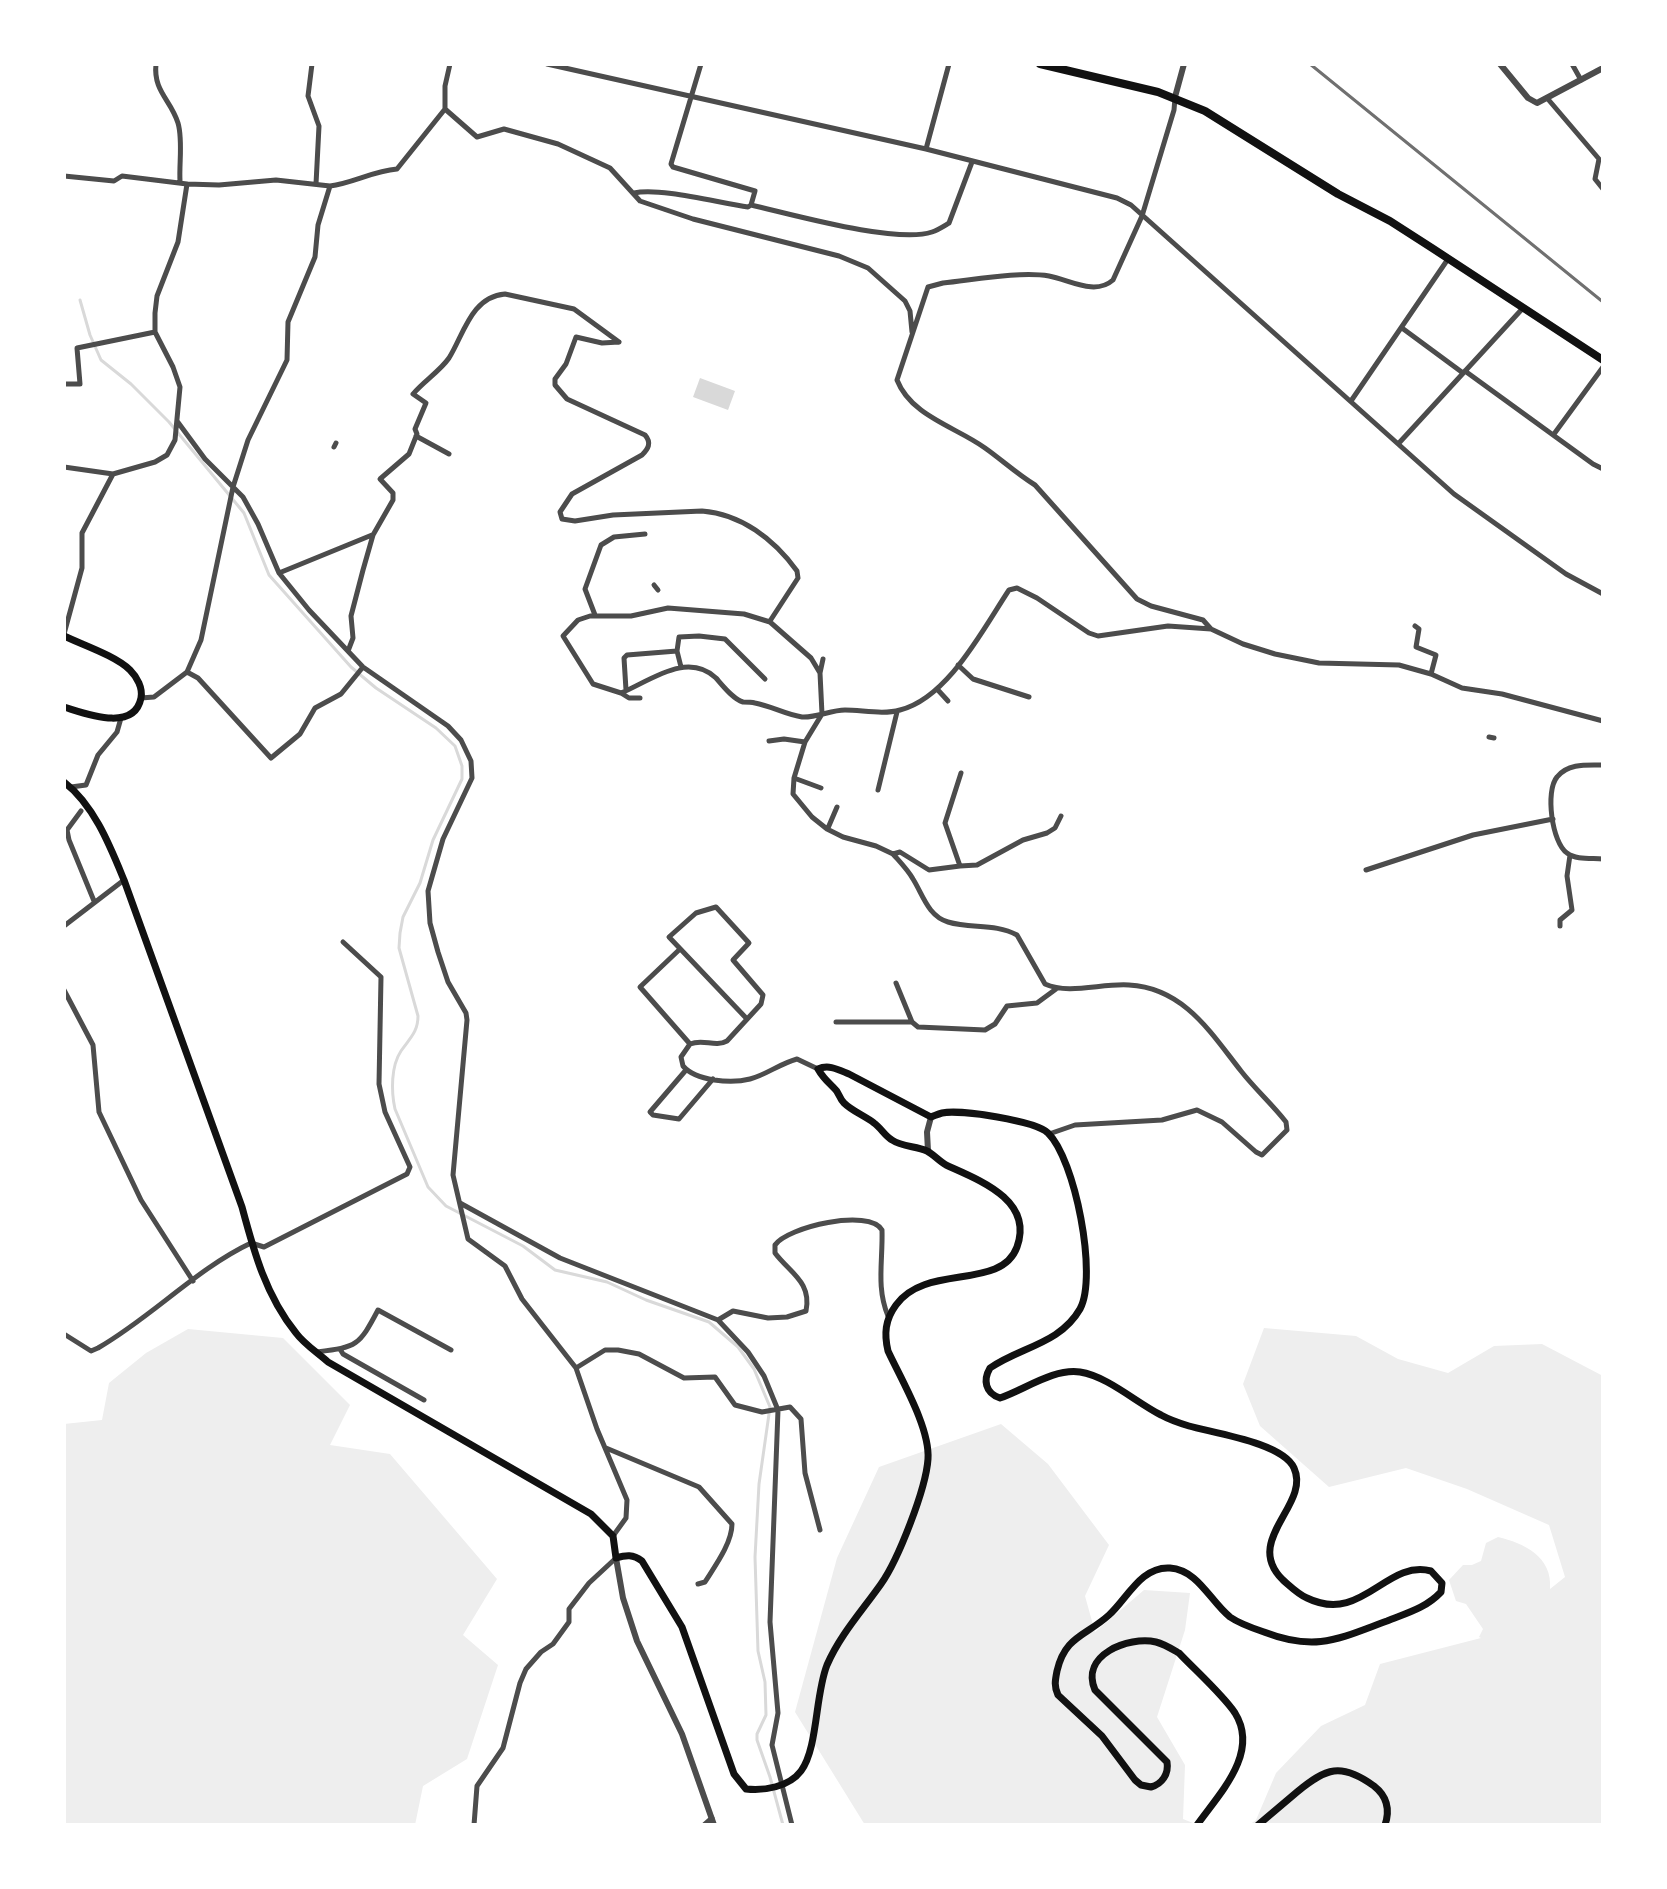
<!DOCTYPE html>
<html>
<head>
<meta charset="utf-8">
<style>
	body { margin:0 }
	#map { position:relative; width:1667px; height:1889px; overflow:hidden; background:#fff; font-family:"Roboto Condensed",sans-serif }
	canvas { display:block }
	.frame { position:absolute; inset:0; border:66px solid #fff; pointer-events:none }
</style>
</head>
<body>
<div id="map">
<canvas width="1667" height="1889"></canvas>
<div class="frame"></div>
</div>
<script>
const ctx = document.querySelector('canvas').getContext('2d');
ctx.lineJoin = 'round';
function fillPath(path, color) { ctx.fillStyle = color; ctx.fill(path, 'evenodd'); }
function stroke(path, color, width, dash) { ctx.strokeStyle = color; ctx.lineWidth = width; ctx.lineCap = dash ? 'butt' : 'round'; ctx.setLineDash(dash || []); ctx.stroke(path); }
const green = new Path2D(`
	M1264,1328L1356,1336L1398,1359L1448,1373L1494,1346L1542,1344L1603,1376V1825H1249L1256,1820L1276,1773L1321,1726L1365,1705L1380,1664L1481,1638L1479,1637L1483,1629L1466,1604L1456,1601L1449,1580L1463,1565H1472L1481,1561L1486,1543L1498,1537C1524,1543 1553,1557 1550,1589L1565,1577L1549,1525L1467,1489L1406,1468L1329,1487L1260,1426L1243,1384Z
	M188,1329L283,1338L350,1405L330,1445L390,1454L497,1579L463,1635L498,1665L467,1759L423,1786L415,1825H64V1424L102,1420L109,1383L146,1353Z
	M1001,1424L1048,1464L1109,1545L1085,1596L1095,1632L1144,1590L1190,1593L1185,1630L1157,1717L1185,1765L1183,1819L1198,1825H865L795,1712L837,1558L879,1467Z`);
const water = new Path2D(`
	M700,378L735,391L728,410L693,397Z`);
const stream = new Path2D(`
	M80,300L90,335L101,360L131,384L169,422L244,513L269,575L351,667L376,688L436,728L455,746L462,766V779L433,840L420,883L403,917L400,933L399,948L418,1016C418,1032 410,1038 401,1051C391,1066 391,1091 395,1109L428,1187L446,1206L523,1246L555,1270L607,1282L646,1300L709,1322L738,1347L754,1369L770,1407L759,1484L755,1557L758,1651L765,1682L766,1715L757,1734V1740L770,1777L783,1825`);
const minor = new Path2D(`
	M156,64C153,91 171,100 178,123C183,140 179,163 180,181
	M312,64L308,96L319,126L316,184
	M547,64L926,149L1117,198L1131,205L1454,494L1566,574L1603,594
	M701,64L671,164L673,167L755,191L751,205
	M1572,64L1581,80
	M1175,98L1174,110L1142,216L1113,280C1095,296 1070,280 1049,276C1020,271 973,280 943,283L928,287L897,380C911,416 956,427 985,448C1002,460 1017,474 1035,485L1137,599L1151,606L1203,620L1211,629L1243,644L1275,654L1319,663L1399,665L1431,674L1462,688L1502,694L1603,721
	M1547,98L1599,159L1595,179L1603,189
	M445,109L477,137L504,129L558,144L610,168L640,201L693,219L839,256L868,268L905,301L910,311L912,332
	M926,149L949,64
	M64,176L114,181L122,176L187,184L219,185L276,180L330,186
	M634,193C659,187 719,203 748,207L751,205C791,214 896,244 932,232C938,230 944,226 949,223L972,162
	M1402,328L1463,373
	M619,342L602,343L576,337L566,364L555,379V385L567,399L645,435C652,443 648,449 642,455L572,494L560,512L562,519L575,521L613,515L702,511C741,514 774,539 797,571L798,578L770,621
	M1465,371L1593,464L1603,469
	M64,384H80L77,348L155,332
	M1351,401L1448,259
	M177,421L205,459L243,497L258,524L279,573L309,610L363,667L448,726L461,740L471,761L472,778L443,839L428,891L430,923L438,952L448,982L466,1013L467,1020L453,1175L468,1239L505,1266L522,1299L576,1368L597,1429L627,1500L626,1518L613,1536
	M1554,434L1603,367
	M416,436L449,454
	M1399,443L1523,308
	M334,447L336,443
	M64,467L113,474L155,462L167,455L175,440L180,387L173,367L155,332V313L157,296L178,242L187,184
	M279,573L372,535
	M654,585L658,590
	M595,615L585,589L601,545L614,537L645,534
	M1415,626L1419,629L1416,647L1436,655L1431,674
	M64,634L82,568V533L113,474
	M348,651L353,638L351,616L363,570L373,535L393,500V493L380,479L409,454L417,434L415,429L426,403L413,394C424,381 440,371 449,358C464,334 471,297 505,294L574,309L619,342
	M958,665L973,679L1029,697
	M681,667L677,651L679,637L699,636L725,639L765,679
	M187,672L198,678L271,758L300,734L315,708L341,694L363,667
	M820,673L823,659
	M937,689L948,701
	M626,690L624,658L627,655L677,651
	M621,693L629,698H640
	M141,698L154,697L187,672L201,640L233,487L248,440L287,360L288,322L315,257L318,225L330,186C353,183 373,171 397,169L445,109V86L450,64
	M1489,737L1494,738
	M769,741L784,739L805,742
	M1603,765C1587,765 1568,763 1557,777C1545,791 1552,843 1567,853C1576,860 1591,858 1603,859
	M961,773L945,823L960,866L929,870L900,852L893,854L876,846L843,837L827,829L812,817L793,794L794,778L805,742L822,714L820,673L811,658L770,622L744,614L668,608L631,616H590L578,620L563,636L593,684L621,693C650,681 687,651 716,678C723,686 733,699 743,702C747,702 751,702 755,703C771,706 787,715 802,717C816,718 831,710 845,710C862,710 883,715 900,710C948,698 983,629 1009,590L1017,588L1037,598L1089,633L1098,636L1168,626L1211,629
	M794,778L821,788
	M71,787L86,785L98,755L117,732L121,718
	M878,790L897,712
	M81,811L67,830L69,840L94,901
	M828,828L837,807
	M893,854C900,862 908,870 913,879C923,895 928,916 948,922C971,929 995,923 1017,935L1045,984C1069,995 1102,983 1129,985C1184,988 1211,1033 1241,1071C1255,1089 1272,1104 1286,1122L1287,1130L1262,1155L1256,1152L1222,1122L1197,1110L1162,1120L1075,1125L1049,1134
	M960,866L977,865L1023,840L1047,833L1055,828L1061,816
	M1366,870L1473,835L1553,819
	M64,926L124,880
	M1560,926V920L1572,910L1567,876L1570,855
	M680,949L640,987L690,1044
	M896,983L912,1022
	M64,990L93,1045L99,1112L141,1200L193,1281
	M747,1019L669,937L696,913L716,907L749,943L733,960L763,995L761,1004L727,1041C714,1048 704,1038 690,1044L681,1057L683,1066C696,1081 731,1084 750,1079C766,1075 779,1064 797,1059L818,1069
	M836,1022H912L918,1027L985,1030L995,1024L1007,1006L1037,1003L1056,989
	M686,1070L650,1112L653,1115L679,1119L713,1079
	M460,1203L560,1258L718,1320L748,1352L764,1376L778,1410L770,1622L778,1713L772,1745L792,1825
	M718,1320L733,1311L768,1318L787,1317L806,1311C812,1282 790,1273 775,1253V1245C787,1227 869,1208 882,1230C883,1261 876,1287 888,1316
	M64,1334L91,1351L98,1348C152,1317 196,1269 251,1243L264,1247L407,1174L410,1167L385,1112L379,1084L381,977L343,942
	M340,1349L343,1354L424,1400
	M317,1352C357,1347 359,1346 378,1310L451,1350
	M576,1368L605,1350H618L639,1354L684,1378L715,1377L735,1405L762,1412L790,1407L801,1419L805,1473L820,1530
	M606,1448L699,1487L732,1524C732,1543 715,1566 705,1582L698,1584
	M474,1825L477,1786L503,1748L520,1683L526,1669L541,1652L553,1644L569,1622V1609L589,1583L616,1558
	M704,1825L712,1818`);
const tertiary = new Path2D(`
	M1500,64L1528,98L1537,103L1603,68
	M1175,97L1184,64
	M928,1151L927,1132L931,1117
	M616,1558L623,1598L637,1641L682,1734L714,1825`);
const primary = new Path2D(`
	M64,636C83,645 116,656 130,670C137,677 143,688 141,698C134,733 84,713 64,707
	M64,782C94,805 110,846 124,880L242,1207C254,1252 266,1296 296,1333C304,1344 318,1353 328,1362L591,1514L613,1536L616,1558C626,1555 633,1554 642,1561L682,1627L734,1774L746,1789C764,1791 789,1787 801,1771C818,1748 815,1695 827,1665C840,1635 862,1611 881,1584C898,1560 926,1489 928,1459C930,1428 902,1381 888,1351C884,1334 885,1320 896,1305C926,1263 1001,1291 1017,1247C1034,1200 979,1180 946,1165C939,1161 933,1154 927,1151C916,1146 902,1147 892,1140C885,1136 881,1128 874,1123C865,1116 852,1111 844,1103C839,1098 839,1092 834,1088C828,1082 823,1078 818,1069C829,1064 839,1070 849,1074L931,1117C934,1116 938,1114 942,1113C960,1109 1036,1121 1048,1133C1075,1159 1098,1276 1080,1309C1060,1344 1020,1347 990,1368C983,1380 985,1393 1000,1398C1024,1390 1054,1368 1080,1372C1107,1376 1137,1403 1161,1415C1170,1420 1179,1423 1189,1426C1214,1433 1283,1443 1294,1468C1311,1505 1242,1540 1283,1580C1290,1586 1298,1594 1307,1598C1362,1625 1386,1559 1431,1571L1442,1583L1441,1592C1426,1608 1407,1613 1387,1621C1338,1639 1316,1652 1264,1632C1252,1628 1240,1624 1230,1617C1210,1601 1198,1570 1170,1568C1141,1566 1127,1599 1109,1615C1086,1636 1065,1636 1057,1671C1055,1681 1054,1686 1058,1695L1102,1736L1135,1780L1141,1785L1151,1787C1162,1784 1169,1774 1167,1762L1095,1690C1080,1655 1128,1636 1156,1642C1164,1644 1172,1649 1179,1653C1195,1670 1223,1695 1235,1713C1260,1753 1219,1794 1197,1825
	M1258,1825C1271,1814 1284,1803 1297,1792C1326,1768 1341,1762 1374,1786C1388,1797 1390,1810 1385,1825`);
const trunk = new Path2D(`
	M1040,64L1158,92L1205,111L1338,194L1390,221L1432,248L1603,360`);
const rail = new Path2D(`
	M1310,64L1603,302`);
fillPath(green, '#eee');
fillPath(water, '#d9d9d9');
stroke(stream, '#d9d9d9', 3);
stroke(minor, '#4c4c4c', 5);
stroke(tertiary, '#4c4c4c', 6);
stroke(primary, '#111', 7);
stroke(trunk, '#111', 8);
stroke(rail, '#707070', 3);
</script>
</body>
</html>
